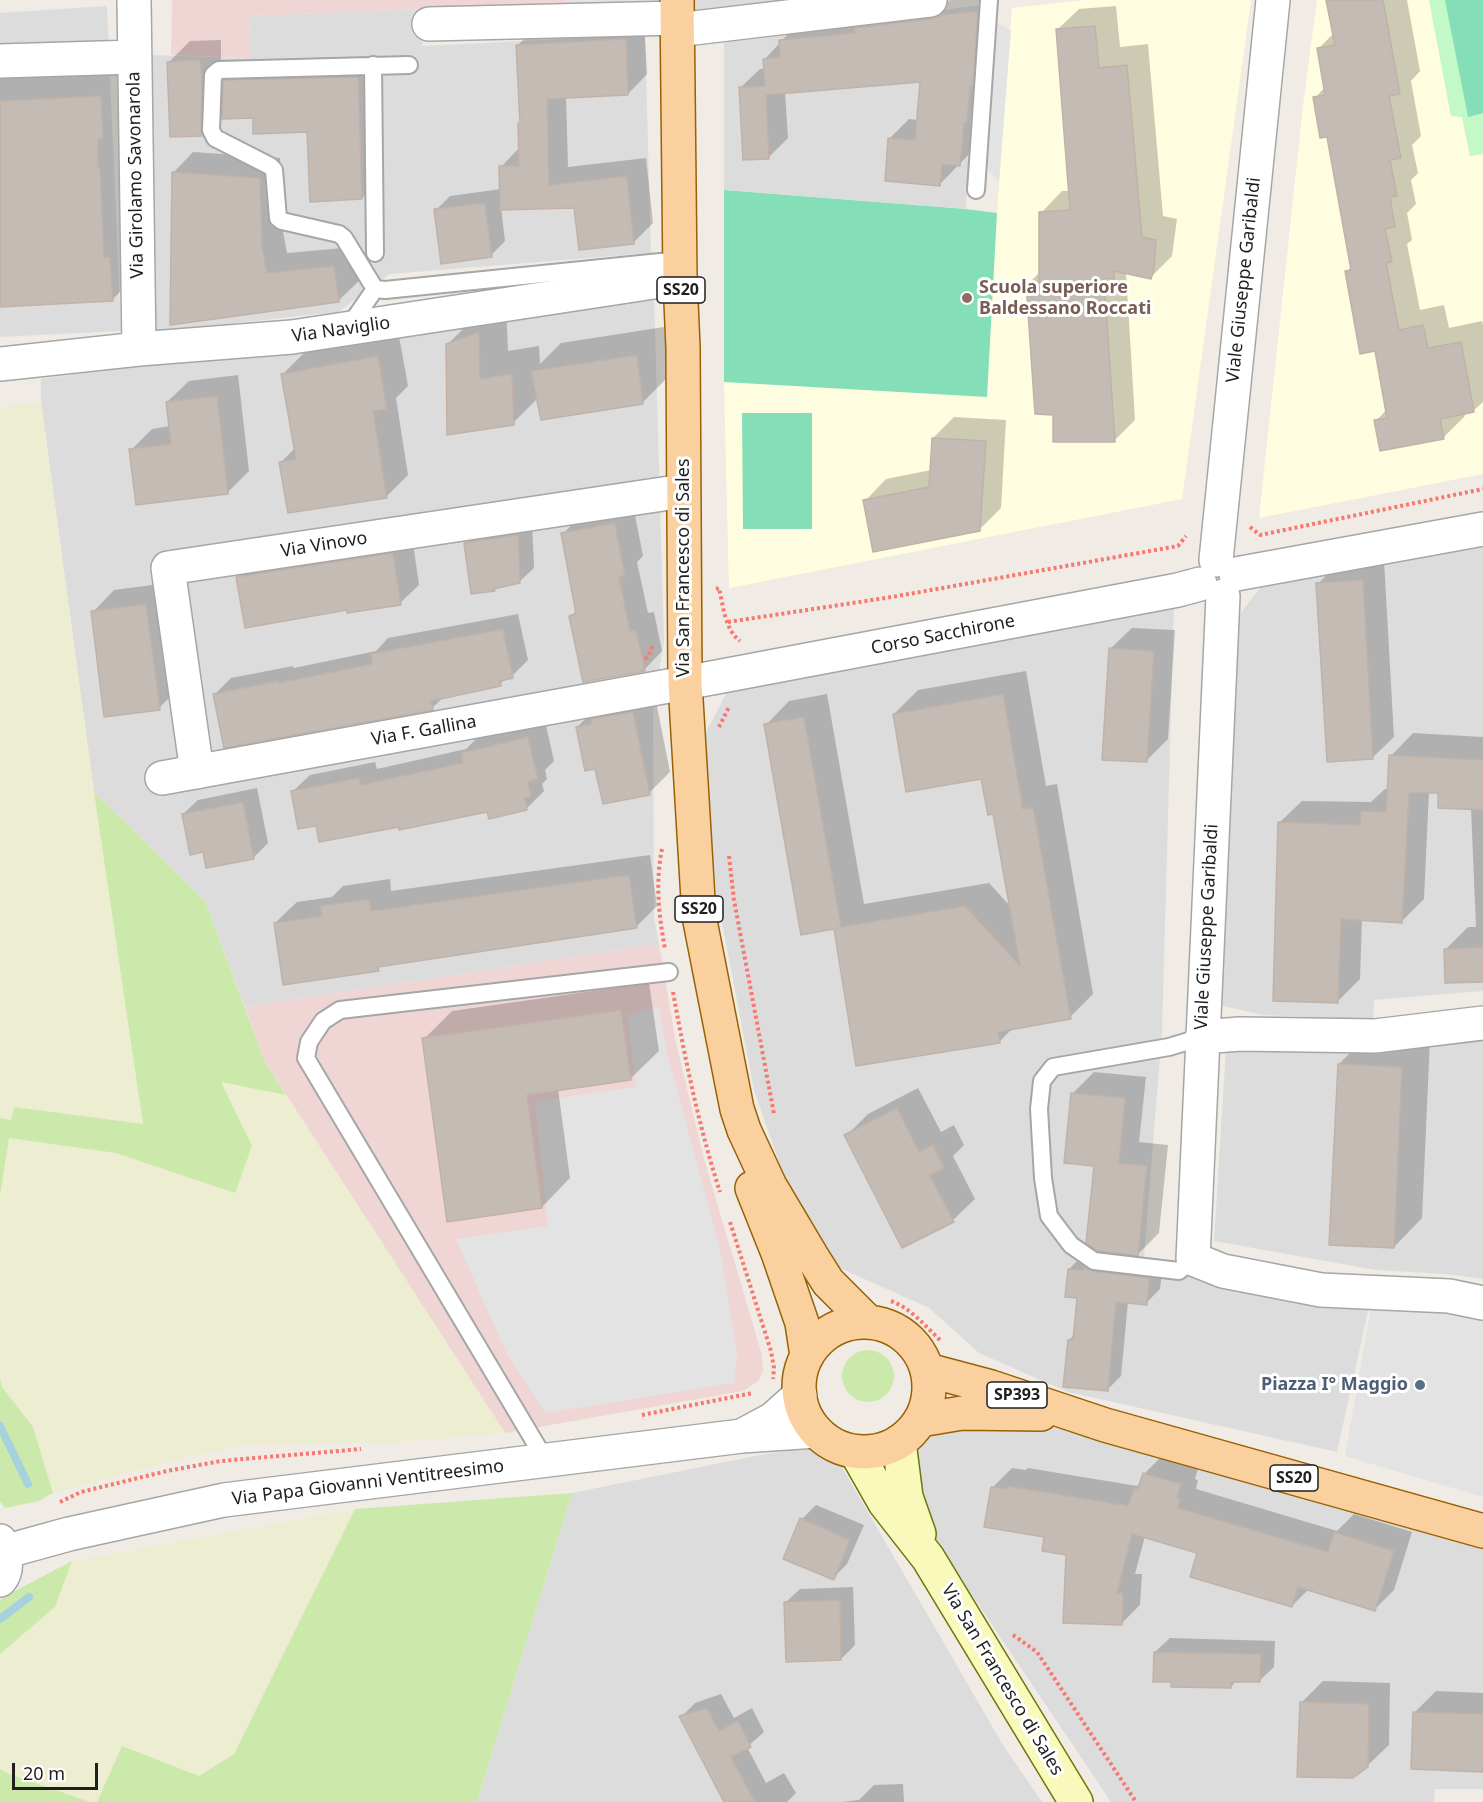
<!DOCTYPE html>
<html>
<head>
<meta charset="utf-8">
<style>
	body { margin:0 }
	#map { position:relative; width:1483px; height:1802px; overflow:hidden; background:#f0ece5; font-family:"Noto Sans",sans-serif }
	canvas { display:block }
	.scale { position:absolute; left:12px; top:1763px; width:86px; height:27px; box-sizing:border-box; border:3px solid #1f1f1f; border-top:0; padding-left:8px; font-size:18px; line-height:21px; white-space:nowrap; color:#1f1f1f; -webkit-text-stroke:4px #fff; paint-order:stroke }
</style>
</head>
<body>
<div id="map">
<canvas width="1483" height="1802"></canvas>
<div class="scale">20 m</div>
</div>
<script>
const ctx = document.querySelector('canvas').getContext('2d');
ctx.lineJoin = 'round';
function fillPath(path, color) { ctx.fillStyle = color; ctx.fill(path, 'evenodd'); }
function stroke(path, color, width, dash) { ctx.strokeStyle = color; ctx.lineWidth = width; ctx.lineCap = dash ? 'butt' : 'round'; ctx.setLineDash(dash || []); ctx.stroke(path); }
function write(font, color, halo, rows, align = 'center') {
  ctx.font = font + ' "Noto Sans",sans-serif'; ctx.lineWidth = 6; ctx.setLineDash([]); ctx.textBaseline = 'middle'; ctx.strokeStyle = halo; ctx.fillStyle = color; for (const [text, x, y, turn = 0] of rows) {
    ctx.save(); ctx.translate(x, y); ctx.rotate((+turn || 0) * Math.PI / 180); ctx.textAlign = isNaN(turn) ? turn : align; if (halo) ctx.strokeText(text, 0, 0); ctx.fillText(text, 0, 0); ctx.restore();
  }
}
const residential = new Path2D(`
	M693,0H781L693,14Z
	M982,5L978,110L971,111L966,209L724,190V38Z
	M107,6L121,331L0,337V13Z
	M420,9L423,46L645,35L651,253L390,274L338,312L152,332L149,55L248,58L250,16Z
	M654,294L664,641L653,711L654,917L659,944L245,1007L206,903L94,792L41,402V379Z
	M1483,547V991L1374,1000L1373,1020L1263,1015L1219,1005L1239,615L1263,584Z
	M1174,604L1162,1032L1144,1257L1217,1277L1370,1302L1337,1452L1068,1392L979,1353L929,1308L811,1255L754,1090L716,891L704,736L728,690Z
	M1483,1038V1279L1446,1274L1376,1270L1214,1241L1226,1049Z
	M968,1419L1085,1431L1483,1542V1789H1435L1434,1802H1111L937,1543L910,1481L906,1456L917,1437Z
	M812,1447L843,1469L1003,1745L1042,1802H477L572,1493L760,1455Z`);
const commercial = new Path2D(`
	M172,0H646V2L567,3L250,16L249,58L171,55Z
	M659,944L676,1043L704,1159L762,1355L763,1371L758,1381L743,1391L505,1433L265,1062L245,1007Z`);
const education = new Path2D(`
	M1086,0H1251L1182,499L729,588L724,382V190L966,209L997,213L1012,8Z
	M1317,0H1429L1451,116L1462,117L1470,156L1483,154V474L1259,518L1303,106Z`);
const farmland = new Path2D(`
	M41,402L94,792L206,903L265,1062L505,1433L394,1443L250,1445L183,1458L53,1493L33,1427L2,1387L0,1379V1196L11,1120L0,1118V407Z
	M355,1509L234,1754L199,1777L122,1746L97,1802H90L7,1773L0,1769V1654L55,1607L72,1561Z`);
const grass = new Path2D(`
	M94,792L206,903L265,1062L286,1095L221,1082L252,1146L235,1193L116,1153L9,1138L0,1196V1118L11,1120L14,1107L143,1124Z
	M842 1376a26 26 0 1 1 52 0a26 26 0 1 1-52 0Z
	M0,1379L2,1387L33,1427L53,1493L39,1501L5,1508L0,1501Z
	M572,1493L477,1802H97L122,1746L199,1776L234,1754L355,1509Z
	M72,1561L55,1607L0,1654V1600L11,1593Z
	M0,1769L7,1773L90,1802H0Z`);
const park = new Path2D(`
	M1429,0H1483V154L1470,156L1462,117L1451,116Z`);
const pitch = new Path2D(`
	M1445,0H1483V113L1468,117Z
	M724,190L966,209L997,213L987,397L724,382Z
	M742,413H812V529H743Z`);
const parking = new Path2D(`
	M567,0H646V2L567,3Z
	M993,20L1011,31L999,181L985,168Z
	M659,1007L665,1045L720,1249L737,1353L734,1383L545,1413L506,1352L456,1239L548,1226L535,1101L636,1087L627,1015Z
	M1371,1308L1483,1314V1497L1345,1456Z`);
const shadow = new Path2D(`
	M953,0H996L978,145L940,184L890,138L909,119L918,120L921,80L785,92L788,138L769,157L740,88L760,69H765V59L799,22L875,9Z
	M1328,0H1407L1420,71L1411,81L1421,136L1412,145L1418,173L1411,180L1416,204L1407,213L1412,240L1407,244L1420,310L1444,305L1449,328L1482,321L1483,325V402L1473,411L1464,413L1465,416L1443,438L1376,421L1387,409L1376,350L1346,272L1352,266L1328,135L1315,98L1325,87L1318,49L1334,33Z
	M1116,6L1120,47L1148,44L1163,216L1177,219L1172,256L1151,277L1126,272L1135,420L1114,441L1055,414L1028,284L1041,271V213L1062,191H1070L1057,30L1079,9Z
	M644,20L647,74L628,94L566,97L568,167L646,158L653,223L634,242L576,207L501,208L505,241L491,255L436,210L450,196L501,189V167L520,147L521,122L518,45L537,26Z
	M221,40V104H224L225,81L246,60L379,56L383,177L362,198L308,130L254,117L224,112L201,134L168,63L190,41Z
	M129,68L140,271L112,300L0,306V75Z
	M193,152L280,158L282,226L287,253L354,247L359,281L338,301L171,323L173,173Z
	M506,305L508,351L539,346L540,364L561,343L664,327L670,375L642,403L538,398L513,423L447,345L476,316Z
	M399,336L408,386L396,398L408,475L386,497L281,462L295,448L283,374L304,353Z
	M238,375L249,471L228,492L131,450L152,429L170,426L167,402L189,381Z
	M954,417L1006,420L1001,508L980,529L865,501L886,479L931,470L933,438Z
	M633,505L643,556L637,562L648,613L654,612L662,651L644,670L571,616L577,610L563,534L581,515Z
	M532,521L534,568L519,582L496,587L494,589L466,543L480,529Z
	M412,536L419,585L400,603L348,608L238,577L257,559Z
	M1384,560L1394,737L1372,758L1318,584L1339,562Z
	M167,583L180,687L159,708L93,612L114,590Z
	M518,614L528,660L512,676L507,678L500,684L444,697L432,708L215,694L231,678L293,666L294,668L376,651L388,638Z
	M1132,628L1175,630L1168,739L1147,760L1110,649Z
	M1026,671L1046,786L1057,784L1093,994L1070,1017L1013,1028L999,1042L835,927L766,725L789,701L827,694L864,904L989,883L1011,907L994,812L983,777L894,714L918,690Z
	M654,691L670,772L649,793L597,767L577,727L599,706Z
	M545,721L554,761L545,770L547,779L542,784L544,791L527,808L488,810L400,825L317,824L292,792L310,775L375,762L377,769L466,749L479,736Z
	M1413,733L1483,737V980L1445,950L1468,927H1476L1471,808L1439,791H1429L1424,899L1401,922L1362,919L1360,979L1338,1001L1279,823L1302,801L1371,802L1385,789H1389L1391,756Z
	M257,788L268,843L254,857L204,850L183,814L198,800Z
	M650,855L657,906L636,927L382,965L378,969L275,923L297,902L332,897L343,886L390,879L391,891Z
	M649,983L659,1051L630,1079L558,1089L570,1178L542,1207L424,1039L452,1011Z
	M1367,1036L1430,1039L1422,1218L1394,1247L1339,1064Z
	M1094,1072L1146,1077L1139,1142L1168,1145L1159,1233L1138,1254L1095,1164L1073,1093Z
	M918,1088L941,1132L954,1125L964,1145L953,1156L975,1199L953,1220L903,1246L846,1136L868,1114Z
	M1083,1255L1163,1264L1160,1289L1146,1303L1128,1302L1121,1376L1107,1390L1069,1340L1075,1334L1079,1297L1069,1269Z
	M1163,1455L1199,1465L1195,1479L1198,1480L1196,1489L1337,1531L1354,1514L1412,1532L1394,1590L1375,1609L1309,1589L1292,1606L1199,1552L1145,1536L1135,1574H1142L1140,1605L1121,1624L1068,1554L993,1487L1012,1468L1026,1470L1028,1468L1137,1486L1142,1481L1144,1474Z
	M816,1505L864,1525L847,1564L833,1578L802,1519Z
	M853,1587L855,1645L841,1659L785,1603L800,1589Z
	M1170,1638L1275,1641L1274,1667L1259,1681L1237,1680L1231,1687L1155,1652Z
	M1323,1681L1390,1683L1389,1745L1367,1766L1301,1703Z
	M1436,1691L1483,1693V1770L1414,1713Z
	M721,1694L734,1718L752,1708L764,1732L747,1747L766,1783L784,1773L796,1793L787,1802H725L681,1717L695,1703Z
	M903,1784L904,1802H842L859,1800L874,1785Z`);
const stream = new Path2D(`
	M0,1426L28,1484
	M0,1619L29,1597`);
const building = new Path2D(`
	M1326,0H1383L1400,94L1389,96L1401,158L1390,160L1397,196L1390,197L1395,227L1385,229L1392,262L1386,263L1399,330L1423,325L1428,348L1461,342L1474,412L1440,419L1444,439L1380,451L1374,420L1387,418L1375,351L1360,354L1345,271L1351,270L1327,137L1320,138L1313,97L1325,95L1317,48L1335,45Z
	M978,11L973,86H970L967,122H964L960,166L942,164L940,186L885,181L888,138L915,140L920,82L766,95L769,159L743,160L739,87L765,86L763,59L780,57L779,40L855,33V28L932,19L941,15Z
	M1095,26L1099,68L1127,65L1142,237L1156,240L1154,269L1151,279L1114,271V279L1104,278L1115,442H1053V415L1035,414L1026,283L1039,282V212L1070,210L1056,29Z
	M626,39L628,95L547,99L549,185L627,176L634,244L579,250L574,208L500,210L499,166H519L518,123H520L516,45Z
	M200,60L202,78L201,130L202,136L170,137L167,62Z
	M358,77L362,199L310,202L307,132L253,134V118L222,119L223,80Z
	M101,96L103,138L98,139V167H100L104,257H110L113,301L0,307V101Z
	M172,172L260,178L262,247L267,273L334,266L339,302L170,325Z
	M485,203L492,257L441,264L434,209Z
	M479,332L480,379L512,374L514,425L447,435L446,344Z
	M637,355L643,404L541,420L531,371Z
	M378,356L387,409L373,411L387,498L288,513L279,462L296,459L281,374Z
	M217,396L228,494L136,505L129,449L171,444L166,402Z
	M932,438L986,441L980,531L873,552L863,500L929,487Z
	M615,523L625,576L619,577L630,631L636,630L645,671L583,682L569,616L576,614L561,533Z
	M518,535L520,583L494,589L495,591L471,594L464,543Z
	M393,553L401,605L347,613V610L245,628L236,577Z
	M1363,580L1373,759L1327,762L1316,583Z
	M146,604L160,710L104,717L91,611Z
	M503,629L513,678L500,681L501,686L431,701L433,710L224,748L213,694L278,681V683L372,664L371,654Z
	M1109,648L1154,651L1147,762L1102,760Z
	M1003,694L1023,809L1033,807L1071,1019L998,1032L1000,1043L856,1066L834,929L801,935L764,724L804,717L841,927L965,906L1020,966L993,814L988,815L981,779L906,792L893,714Z
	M633,712L650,795L603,804L595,769L585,771L576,727L591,724V719Z
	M528,737L538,779L528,782L531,797L525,798L527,810L489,819L487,812L399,830V827L319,842L316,826L298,829L291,791L359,778L360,785L463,763L461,753Z
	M1389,755L1483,760V810L1438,808V793H1409L1402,923L1341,919L1338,1003L1273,1001L1278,822L1360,825L1361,811L1386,812Z
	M243,802L254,859L206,868L203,852L190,855L182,814Z
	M629,875L637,928L378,967L379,971L283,985L274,923L322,916L320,906L369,899L371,911Z
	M1483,947V982L1445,983L1444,949Z
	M621,1010L631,1080L527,1095L542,1208L447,1222L422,1038Z
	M1338,1064L1402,1067L1394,1248L1329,1245Z
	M1071,1093L1125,1098L1119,1163L1147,1166L1138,1256L1098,1251L1086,1243L1094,1166L1064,1163Z
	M897,1108L919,1152L933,1145L944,1168L930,1175L954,1222L902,1248L844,1135Z
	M1084,1267L1093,1271L1149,1278L1147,1305L1116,1302L1108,1391L1063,1387L1068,1340H1073L1077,1298L1065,1297L1068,1269L1084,1270Z
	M1143,1473L1181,1484L1177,1498L1180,1499L1178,1508L1328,1552L1334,1532L1394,1551L1375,1611L1298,1587L1292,1607L1190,1577L1197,1553L1132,1534L1117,1593H1123L1122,1625L1063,1623L1066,1555L1042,1551L1044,1537L984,1527L991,1487L1007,1489L1008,1486L1128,1506L1134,1488L1138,1489Z
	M800,1518L850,1540L834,1580L783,1559Z
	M840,1600L841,1660L786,1662L784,1602Z
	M1154,1652L1261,1654L1260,1682H1231V1688L1171,1687V1682H1153Z
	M1300,1702L1369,1704L1368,1767L1353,1778L1297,1777Z
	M707,1708L719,1731L738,1721L751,1747L731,1757L755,1802H724L679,1716Z
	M1413,1712L1483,1714V1772L1411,1769Z`);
const path = new Path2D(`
	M1250,527L1260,535L1483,489
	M716,589L719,588C723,605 725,630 740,641
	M728,622L892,597L1178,546L1186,536
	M645,659L649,655L653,644
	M719,727L729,707
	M662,849C655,883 659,916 665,949
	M729,856L734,900L774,1114
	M673,992C685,1059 699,1127 720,1192
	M730,1222L771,1351L774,1368L773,1379
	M891,1301C911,1308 926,1327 941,1341
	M642,1415L753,1393
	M60,1502L81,1492L167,1471L221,1461L361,1449
	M1013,1635L1037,1652L1136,1802`);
const service = new Path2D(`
	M373,65L375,253
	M409,65L219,70L213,75L211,130L215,138L270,166L274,170L278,218L282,221L339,234L344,238L375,289L385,290L680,260
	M976,190L989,0
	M348,328L375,289
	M1193,1259L1179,1271L1094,1261L1071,1245L1049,1216L1043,1178L1039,1109L1042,1081L1053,1067L1169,1047L1202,1037
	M546,1461L306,1058L309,1042L323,1021L340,1010L669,972`);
const minor = new Path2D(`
	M134,0L139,349
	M429,24L677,18
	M677,30L930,0
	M0,61L134,57
	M0,364L139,349L292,337L680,278
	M1216,560L1273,0
	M1236,574L1483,529
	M1223,596L1193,1259L1223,1271L1321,1290L1449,1296L1483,1303
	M197,772L168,568L683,491
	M162,778L685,683L1178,590L1200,584
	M1202,1037L1240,1034L1375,1036L1483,1023
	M745,1434L773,1419L800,1395
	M0,1541C4,1554 10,1568 0,1580
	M0,1553L69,1534L224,1500L742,1436L816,1431`);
const secondary = new Path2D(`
	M899,1442L906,1497L919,1534
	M856,1452L885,1503L928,1558L1076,1802`);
const primary = new Path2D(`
	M677,0L680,278L683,348L685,683L699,916L737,1109L744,1130L770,1186L811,1255L828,1282L868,1322
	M752,1188L778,1253L802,1323L807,1356
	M799 1387a65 65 0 1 1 130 0a65 65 0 1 1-130 0Z
	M927,1370L991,1387L1105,1425L1483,1531
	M920,1420L962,1413L1041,1414`);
const markers = [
	[967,298,6,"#8d6e63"],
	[1420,1385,6,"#5c6f8a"]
];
const shields = [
	[681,290,48],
	[699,909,48],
	[1017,1395,60],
	[1294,1478,48]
];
const shieldNames = [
	["SS20",681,290],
	["SS20",699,909],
	["SP393",1017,1395],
	["SS20",1294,1478]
];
const streetNames = [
	["Via Girolamo Savonarola",136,175,-91],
	["Viale Giuseppe Garibaldi",1244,280,-84],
	["Via Naviglio",341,330,-8],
	["Via Vinovo",324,545,-9],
	["Via San Francesco di Sales",684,568,-90],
	["Corso Sacchirone",943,635,-11],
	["Via F. Gallina",424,731,-10],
	["Viale Giuseppe Garibaldi",1207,927,-87],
	["Via Papa Giovanni Ventitreesimo",368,1483,-7],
	["Via San Francesco di Sales",1002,1680,59]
];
const educationNames = [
	["Scuola superiore",979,288],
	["Baldessano Roccati",979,309]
];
const serviceNames = [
	["Piazza I° Maggio",1408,1385]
];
fillPath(residential, '#dddcdc');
fillPath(commercial, '#f0d5d5');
fillPath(education, '#fffddf');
fillPath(farmland, '#edeed1');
fillPath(grass, '#cce9ac');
fillPath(park, '#c3f9c6');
fillPath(pitch, '#84deb8');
fillPath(parking, '#e3e3e3');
fillPath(shadow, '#0003');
stroke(stream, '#a6d2dd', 8);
fillPath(building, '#c4bbb5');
stroke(building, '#c1b2a8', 1.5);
stroke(service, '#a6a6a6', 20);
stroke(minor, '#a6a6a6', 36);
stroke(secondary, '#6e7606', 36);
stroke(primary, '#986102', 36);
stroke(path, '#f8776e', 4, [3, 3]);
stroke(service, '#fff', 16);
stroke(minor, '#fff', 33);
stroke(secondary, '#f8f9ba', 33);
stroke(primary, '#fbd09f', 33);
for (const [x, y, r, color] of markers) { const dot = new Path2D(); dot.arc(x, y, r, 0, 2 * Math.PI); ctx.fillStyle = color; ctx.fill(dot); stroke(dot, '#fff', 2); }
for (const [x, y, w] of shields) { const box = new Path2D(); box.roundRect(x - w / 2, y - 13, w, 26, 4.5); ctx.fillStyle = '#fff'; ctx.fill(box); stroke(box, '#1f1f1f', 1.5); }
write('bold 16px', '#1f1f1f', null, shieldNames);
write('18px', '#1f1f1f', '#fff', streetNames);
write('bold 18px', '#785e54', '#fff', educationNames, 'left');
write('bold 18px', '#4e5e75', '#fff', serviceNames, 'right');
</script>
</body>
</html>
